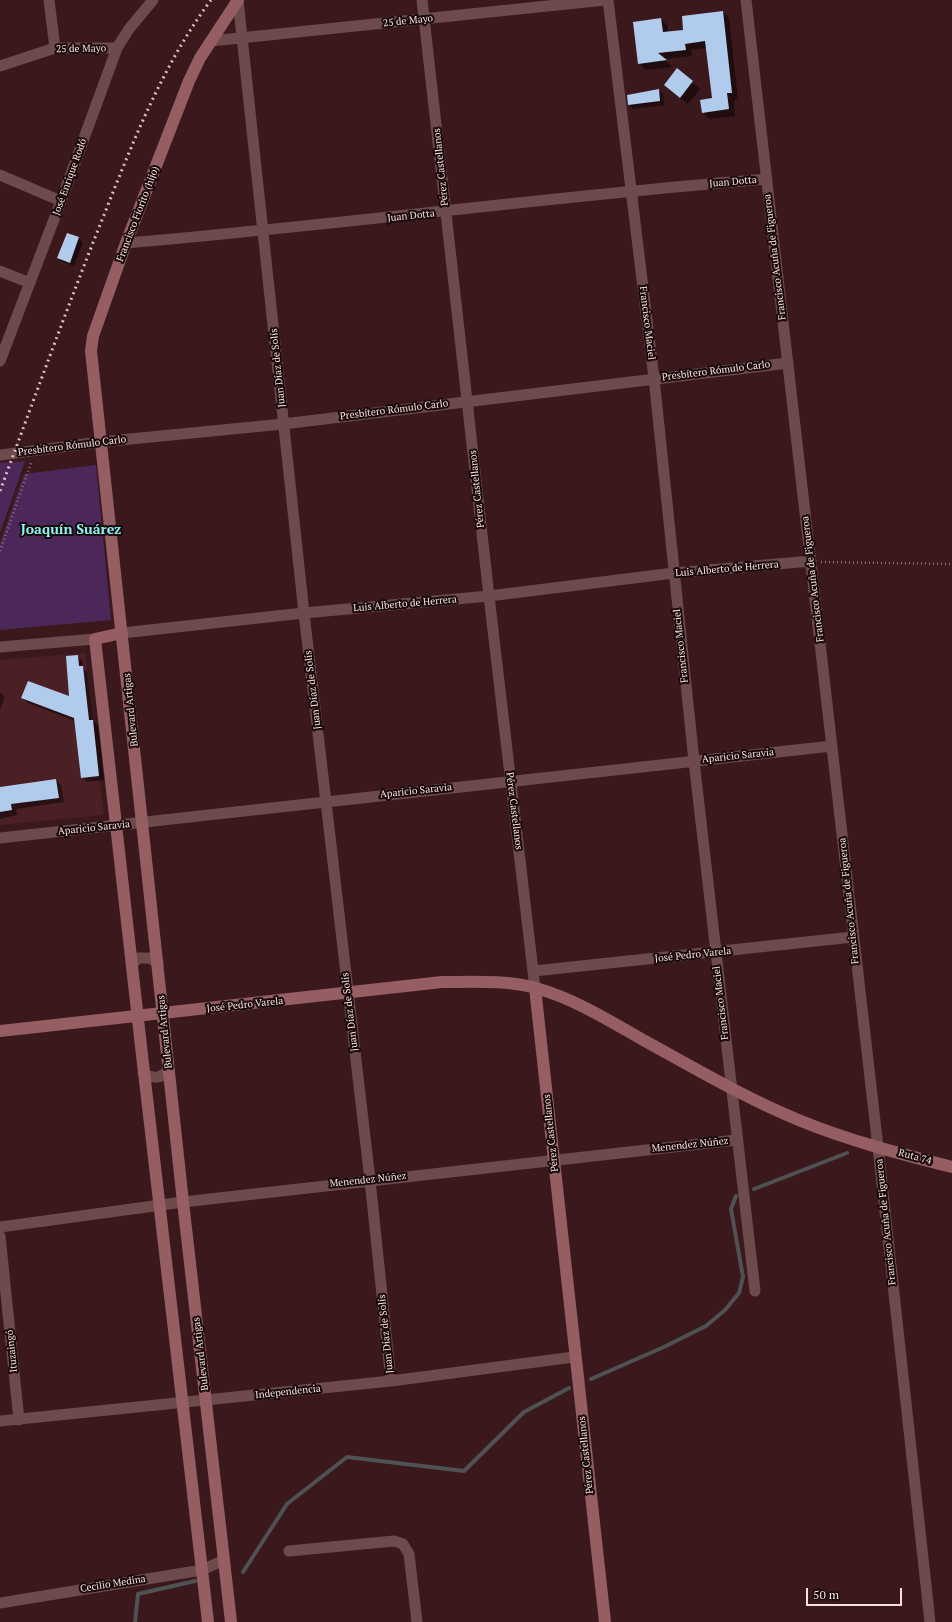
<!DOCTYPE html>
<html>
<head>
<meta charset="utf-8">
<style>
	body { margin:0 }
	#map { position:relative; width:952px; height:1622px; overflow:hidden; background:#3b181c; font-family:"PT Serif",serif }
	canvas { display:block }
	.scale { position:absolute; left:806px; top:1588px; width:96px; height:18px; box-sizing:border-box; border:2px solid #fae1e1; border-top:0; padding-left:5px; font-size:12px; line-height:14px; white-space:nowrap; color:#fae1e1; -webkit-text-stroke:3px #18090a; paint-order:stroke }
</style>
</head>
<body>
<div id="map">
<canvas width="952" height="1622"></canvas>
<div class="scale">50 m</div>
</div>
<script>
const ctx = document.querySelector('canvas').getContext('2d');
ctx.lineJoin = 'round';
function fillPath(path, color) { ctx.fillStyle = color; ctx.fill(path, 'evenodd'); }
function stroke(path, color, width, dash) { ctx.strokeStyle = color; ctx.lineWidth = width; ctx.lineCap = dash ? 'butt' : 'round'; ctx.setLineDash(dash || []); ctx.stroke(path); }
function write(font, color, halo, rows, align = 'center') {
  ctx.font = font + ' "PT Serif",serif'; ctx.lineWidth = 4; ctx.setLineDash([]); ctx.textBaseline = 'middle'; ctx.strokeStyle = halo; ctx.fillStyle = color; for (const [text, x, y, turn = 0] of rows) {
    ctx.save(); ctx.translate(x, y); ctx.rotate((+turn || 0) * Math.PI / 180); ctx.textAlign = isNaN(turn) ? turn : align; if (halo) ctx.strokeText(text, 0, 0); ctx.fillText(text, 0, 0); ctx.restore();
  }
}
const built = new Path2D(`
	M85,653L104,815L0,825V660Z`);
const green = new Path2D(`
	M25,461L0,533V463Z
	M96,465L111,620L0,630V544L24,474Z`);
const shadow = new Path2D(`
	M723,12L729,18L738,99L734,100L735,116L709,119L703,112L713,99L707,48L691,50L692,56L664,59L672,67L646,70L639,63L661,19L668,26V32L684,30Z
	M677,70L700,89L688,104L672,92Z
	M659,90L663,94L664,105L633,109L629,104Z
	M78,238L83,242L74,266L63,262L58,258Z
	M78,656L83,661V668L87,672L93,721L98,726L104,780L87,782L82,777L75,721L28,703L23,698H70Z
	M0,692L5,697L0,709Z
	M56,780L61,785L64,802L16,809L17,815L0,819V788Z`);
const stream = new Path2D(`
	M754,1189L847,1153
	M591,1379L664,1347L706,1326L725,1310L739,1293L743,1277L731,1209L736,1196
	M243,1572L287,1504L347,1457L464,1471L524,1412L569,1388
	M135,1622L138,1594L195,1581`);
const building = new Path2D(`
	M723,11L732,93H727L729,109L702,113L700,100L712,98L705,41L685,44L686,50L658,53L667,60L638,64L633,22L661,18L663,32L683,30L682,16Z
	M677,68L693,81L680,98L664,85Z
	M659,89L660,101L628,105L627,95Z
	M67,233L79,237L70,263L57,258Z
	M78,655L79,666H83L89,720H93L99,776L81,778L74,718L21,698L28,681L69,696L66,656Z
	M56,779L59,798L11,804L12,810L0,812V787Z`);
const path = new Path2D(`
	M0,551L31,463
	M821,562L952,564`);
const street = new Path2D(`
	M49,0L55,48
	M238,0L304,613L370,1180L391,1381
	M422,0L489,596L535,988
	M608,0L654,378L694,761L755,1291
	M746,0L878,1147L930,1622
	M211,41L605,0
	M0,66L55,48H117
	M0,175L61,201
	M126,243C340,225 553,196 767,179
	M0,271L30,283
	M0,361L61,201L117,48L129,29L153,0
	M0,455L100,442L283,424L788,363
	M122,633L304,613L489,596L674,573L811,561
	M0,647L95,639
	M0,838L832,746
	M132,965L138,958H150L158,963
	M534,971L853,937
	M143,1073C154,1079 160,1079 169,1070
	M0,1227L183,1202L736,1140
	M0,1236L19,1420
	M0,1421L391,1381L574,1357
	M289,1551L394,1541L403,1544L409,1554L417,1622
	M0,1603L202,1570L224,1560`);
const secondary = new Path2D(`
	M122,633L95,639C131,967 170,1294 208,1622
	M535,988L605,1622
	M0,1031L442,982C473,982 506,980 536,988C575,999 610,1021 645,1041C696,1069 747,1099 801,1121C850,1141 901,1154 952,1167
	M231,1622L183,1202L91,351L93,336L126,243L189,81L200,58L238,0`);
const rail = new Path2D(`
	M0,491C33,402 65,313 100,225C131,147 161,67 211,0`);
const streetNames = [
	["25 de Mayo",408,21,-6],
	["25 de Mayo",81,49,-1],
	["Pérez Castellanos",441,167,-96],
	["José Enrique Rodó",70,177,-70],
	["Juan Dotta",733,182,-5],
	["Francisco Fiorito (hijo)",138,214,-69],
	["Juan Dotta",411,216,-6],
	["Francisco Acuña de Figueroa",775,257,-97],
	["Francisco Maciel",647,323,83],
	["Juan Díaz de Solís",278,368,-96],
	["Presbítero Rómulo Carlo",716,371,-7],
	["Presbítero Rómulo Carlo",394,410,-7],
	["Presbítero Rómulo Carlo",72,446,-7],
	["Pérez Castellanos",477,489,-96],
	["Luis Alberto de Herrera",727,569,-5],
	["Francisco Acuña de Figueroa",813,579,-97],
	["Luis Alberto de Herrera",405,604,-5],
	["Francisco Maciel",681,646,-96],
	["Juan Díaz de Solís",313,690,-97],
	["Bulevard Artigas",131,710,-96],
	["Aparicio Saravia",738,756,-6],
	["Aparicio Saravia",416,791,-6],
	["Pérez Castellanos",514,811,83],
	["Aparicio Saravia",94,828,-6],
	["Francisco Acuña de Figueroa",849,901,-96],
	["José Pedro Varela",693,955,-6],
	["Francisco Maciel",721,1003,-97],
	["José Pedro Varela",245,1005,-6],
	["Juan Díaz de Solís",350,1012,-97],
	["Bulevard Artigas",165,1032,-96],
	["Pérez Castellanos",551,1133,-96],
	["Menendez Núñez",690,1145,-6],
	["Ruta 74",915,1157,15],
	["Menendez Núñez",368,1180,-6],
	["Francisco Acuña de Figueroa",886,1222,-96],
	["Juan Díaz de Solís",386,1334,-96],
	["Ituzaingó",12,1351,-96],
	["Bulevard Artigas",201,1354,-97],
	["Independencia",288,1392,-6],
	["Pérez Castellanos",586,1455,-96],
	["Cecilio Medina",113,1584,-9]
];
const districtNames = [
	["Joaquín Suárez",71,530]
];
fillPath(built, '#4b2025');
fillPath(green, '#4c285a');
fillPath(shadow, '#0007');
stroke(stream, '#4e5252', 4);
fillPath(building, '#b1cbed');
stroke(path, '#907274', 2.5, [1, 3]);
stroke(street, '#6d4a4c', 11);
stroke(secondary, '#955e62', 12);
stroke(rail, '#dabfc0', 3, [2, 4]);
write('10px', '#fae1e1', '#18090a', streetNames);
write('bold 14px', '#8bf7f7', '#18090a', districtNames);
</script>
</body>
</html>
